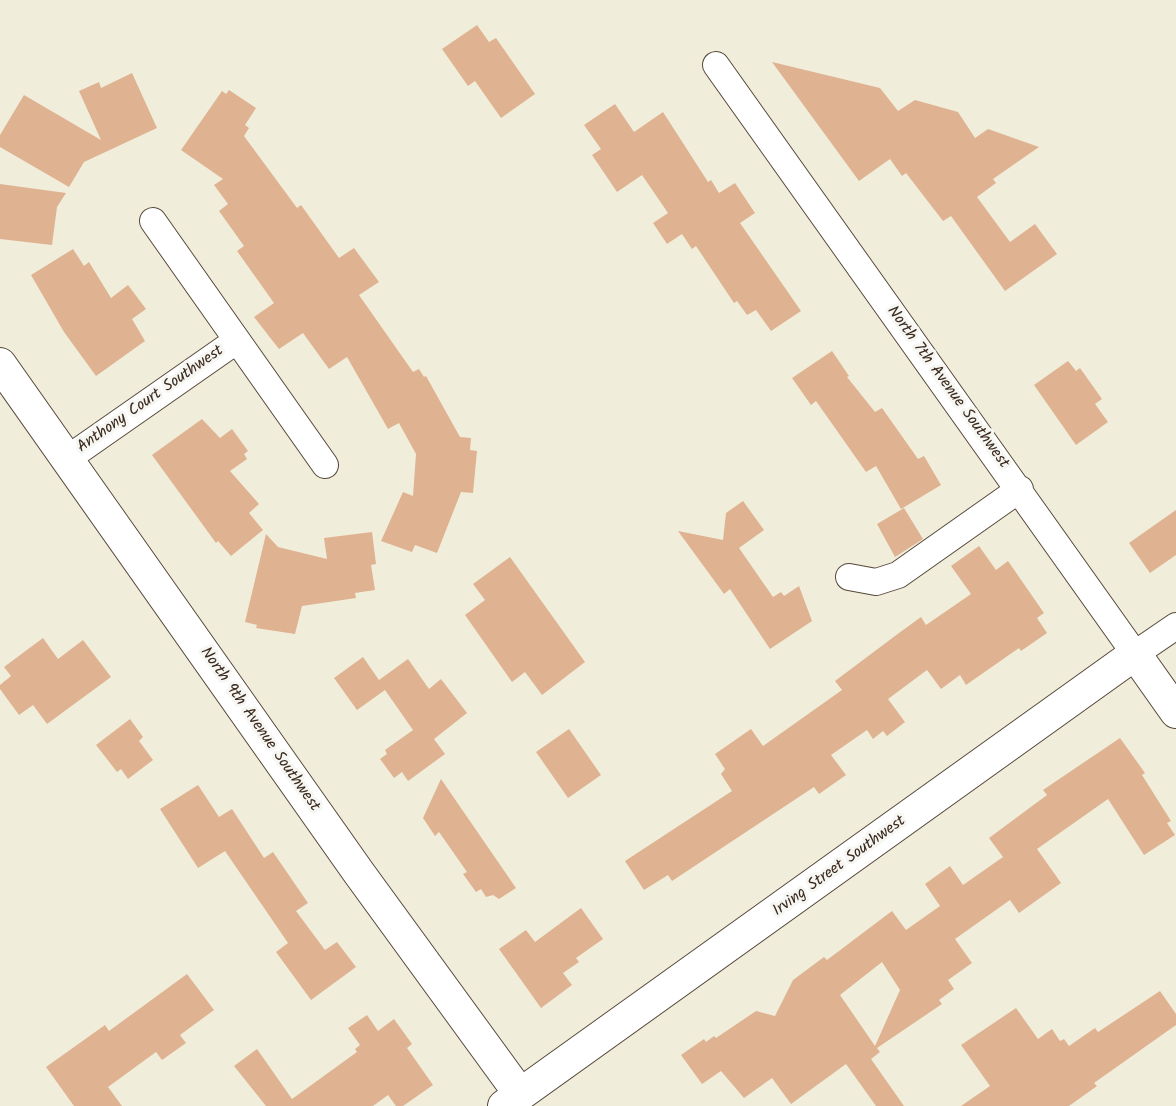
<!DOCTYPE html>
<html>
<head>
<meta charset="utf-8">
<style>
	body { margin:0 }
	canvas { display:block; background:#f0eddb }
</style>
</head>
<body>
<canvas width="1176" height="1106"></canvas>
<script>
const ctx = document.querySelector('canvas').getContext('2d');
ctx.lineJoin = 'round';
function fillPath(path, color) { ctx.fillStyle = color; ctx.fill(path, 'evenodd'); }
function stroke(path, color, width, dash) { ctx.strokeStyle = color; ctx.lineWidth = width; ctx.lineCap = dash ? 'butt' : 'round'; ctx.setLineDash(dash || []); ctx.stroke(path); }
function write(font, color, halo, rows, align = 'center') {
  ctx.font = font + ' Kalam,sans-serif'; ctx.lineWidth = 6; ctx.setLineDash([]); ctx.textBaseline = 'middle'; ctx.strokeStyle = halo; ctx.fillStyle = color; for (const [text, x, y, turn = 0] of rows) {
    ctx.save(); ctx.translate(x, y); ctx.rotate((+turn || 0) * Math.PI / 180); ctx.textAlign = isNaN(turn) ? turn : align; if (halo) ctx.strokeText(text, 0, 0); ctx.fillText(text, 0, 0); ctx.restore();
  }
}
const building = new Path2D(`
	M477,25L489,42L496,38L535,94L501,118L475,81L468,86L442,49Z
	M772,62L880,88L898,111L915,100L958,112L975,138L988,129L1039,147L993,179L996,183L977,197L1010,242L1035,224L1057,254L1005,291L951,216L943,221L906,173L902,176L890,159L859,181Z
	M132,73L157,128L84,162L69,187L0,147V135L24,95L101,140L79,91L99,82L101,88Z
	M229,90L256,108L245,125L249,128L244,136L297,208L301,205L339,258L354,248L379,282L359,295L413,372L419,369L424,377L426,376L460,437L471,438L470,450L477,451L473,493L461,492L437,553L415,545L412,552L381,541L403,492L413,496L416,454L399,423L388,429L347,357L329,369L303,333L279,349L254,317L274,303L237,251L244,246L219,211L228,204L214,185L223,179L181,150L222,91L226,94Z
	M615,104L634,132L663,112L708,182L711,180L719,193L735,183L755,213L740,223L801,311L771,331L756,310L747,315L737,301L734,303L696,246L692,249L682,234L667,244L653,223L668,213L642,175L617,192L592,155L601,149L584,125Z
	M0,184L66,193L57,207L52,245L0,239Z
	M73,249L84,266L89,262L111,298L128,285L146,309L132,319L145,341L96,376L64,332L31,275Z
	M832,351L849,376L847,377L875,412L882,408L918,459L924,456L941,485L901,509L876,466L866,472L816,401L811,405L792,378Z
	M1068,361L1076,371L1080,368L1102,399L1095,404L1108,422L1076,445L1034,385Z
	M202,419L220,438L232,429L248,451L244,454L247,459L230,471L259,504L249,513L263,530L231,556L218,541L216,543L152,455Z
	M743,501L764,530L739,548L773,597L781,592L784,596L799,586L812,621L770,649L730,589L724,594L678,531L723,540L726,513Z
	M904,508L923,539L895,557L877,524Z
	M1176,510V555L1150,573L1129,543Z
	M372,532L376,564L371,565L375,590L355,593L356,598L302,606L295,634L256,628L257,625L245,622L266,534L278,547L327,559L324,538Z
	M979,546L996,570L1008,561L1044,613L1037,618L1047,633L1021,651L1019,648L966,685L960,675L941,689L927,670L888,699L905,722L887,736L883,731L873,739L867,730L831,755L846,775L819,794L814,787L672,881L668,875L644,890L625,861L732,791L721,774L725,769L715,754L751,729L763,746L842,690L835,681L899,633L921,617L926,625L971,594L951,566Z
	M510,557L585,662L542,695L525,672L512,682L465,615L485,600L473,584Z
	M43,638L58,659L83,640L111,677L47,724L33,705L19,715L0,689V685L11,676L4,667Z
	M363,657L379,680L408,659L429,689L441,679L467,713L434,739L445,754L408,781L402,772L394,778L380,759L387,754L385,750L413,730L385,690L357,710L334,678Z
	M130,719L143,737L139,741L153,760L128,779L121,769L117,772L96,745Z
	M569,729L601,775L568,798L536,752Z
	M1120,738L1145,773L1142,775L1171,821L1167,823L1175,835L1144,855L1108,799L1037,849L1061,883L1019,913L1010,900L955,939L972,963L948,980L954,989L939,1000L942,1004L877,1048L880,1052L871,1059L904,1106H876L846,1064L791,1104L772,1078L744,1098L721,1071L702,1084L681,1055L704,1039L706,1042L714,1036L716,1038L756,1011L775,1016L793,980L824,957L827,960L892,911L906,930L940,906L925,884L950,866L963,885L1003,857L989,838L1047,795L1043,790ZM882,962L900,990L875,1046L840,995Z
	M441,779L516,888L499,899L493,895L486,897L481,889L476,892L463,874L467,872L439,832L435,836L423,818Z
	M198,785L219,817L232,809L264,858L273,852L308,903L296,911L325,950L337,942L356,967L311,1000L276,952L288,943L225,851L198,868L160,809Z
	M581,908L603,939L576,958L579,962L563,973L572,985L541,1008L499,949L526,930L535,942Z
	M187,974L214,1010L180,1035L186,1043L162,1060L156,1052L108,1087L122,1106H74L46,1067L105,1025L109,1031Z
	M1160,991L1176,1014V1025L1094,1083L1097,1086L1069,1106H961L990,1086L961,1045L1016,1008L1038,1039L1052,1029L1060,1041L1064,1039L1069,1046L1095,1028L1098,1032Z
	M367,1015L378,1031L394,1019L412,1044L407,1048L433,1085L403,1106H396L388,1095L373,1106H266L234,1066L257,1049L292,1099L357,1052L355,1049L360,1045L348,1028Z`);
const minor = new Path2D(`
	M716,65L1135,654L1176,626
	M153,221L325,465
	M67,459L236,341
	M849,577L876,582L898,575L1020,489`);
const tertiary = new Path2D(`
	M0,364L359,873L520,1094
	M504,1106L1135,654L1176,712`);
const streetNames = [
	["North 7th Avenue Southwest",947,388,54],
	["Anthony Court Southwest",151,400,-35],
	["North 9th Avenue Southwest",259,730,55],
	["Irving Street Southwest",840,867,-36]
];
fillPath(building, '#dfb391');
stroke(minor, '#56473a', 28);
stroke(tertiary, '#56473a', 34);
stroke(minor, '#fff', 26);
stroke(tertiary, '#fff', 32);
write('16px', '#3b2a1e', '#f6f6f2', streetNames);
</script>
</body>
</html>
